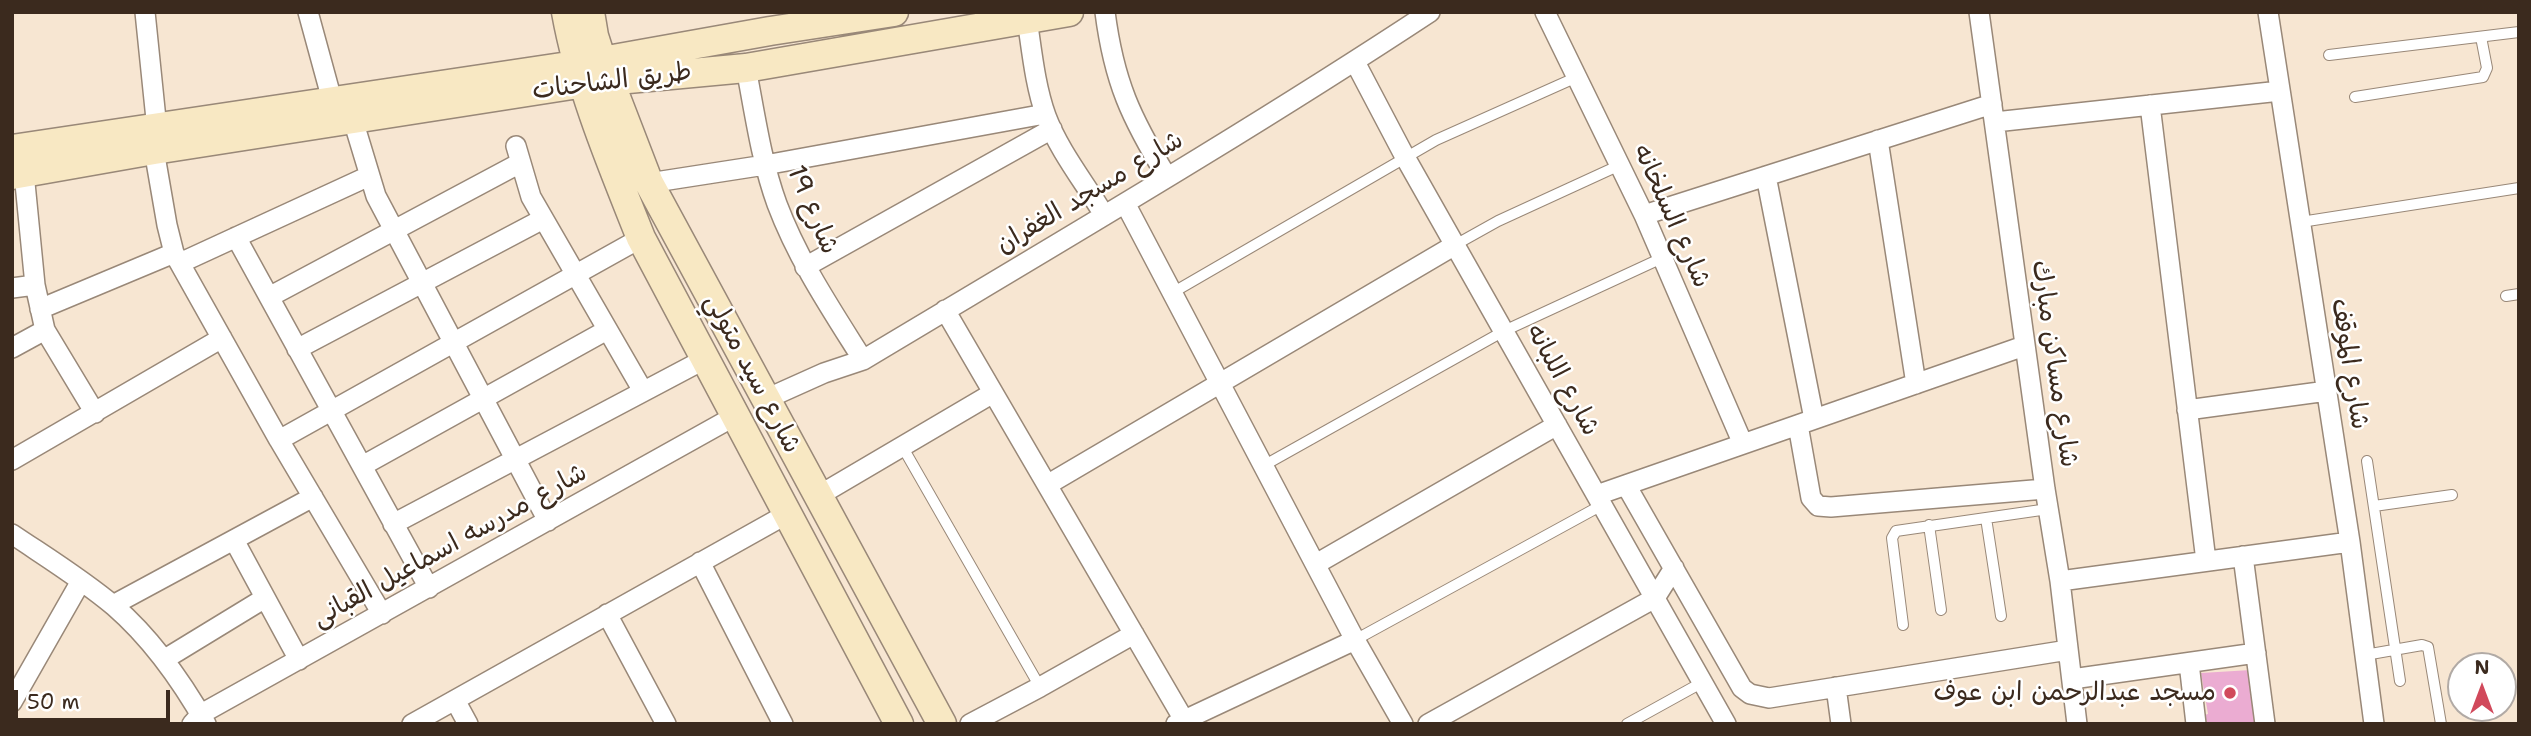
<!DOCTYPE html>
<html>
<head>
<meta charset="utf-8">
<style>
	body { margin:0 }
	#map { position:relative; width:2531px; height:736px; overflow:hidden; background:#f7e6d2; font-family:"Shantell Sans",sans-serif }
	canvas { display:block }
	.frame { position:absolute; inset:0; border:14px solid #3b2a1e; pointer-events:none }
	.north { position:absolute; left:2447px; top:652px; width:70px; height:70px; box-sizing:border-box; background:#fff; border:2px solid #b1aaa5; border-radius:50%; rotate:0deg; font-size:19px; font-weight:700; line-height:28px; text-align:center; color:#3b2a1e }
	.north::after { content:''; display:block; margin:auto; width:24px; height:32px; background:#d1495b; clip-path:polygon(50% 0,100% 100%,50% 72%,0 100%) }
	.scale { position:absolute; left:14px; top:690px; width:156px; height:32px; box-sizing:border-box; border:4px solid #3b2a1e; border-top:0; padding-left:9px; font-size:21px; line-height:24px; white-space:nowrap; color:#3b2a1e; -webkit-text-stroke:5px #fff; paint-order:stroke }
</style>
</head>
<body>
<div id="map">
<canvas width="2531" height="736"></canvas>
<div class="frame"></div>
<div class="north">N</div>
<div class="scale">50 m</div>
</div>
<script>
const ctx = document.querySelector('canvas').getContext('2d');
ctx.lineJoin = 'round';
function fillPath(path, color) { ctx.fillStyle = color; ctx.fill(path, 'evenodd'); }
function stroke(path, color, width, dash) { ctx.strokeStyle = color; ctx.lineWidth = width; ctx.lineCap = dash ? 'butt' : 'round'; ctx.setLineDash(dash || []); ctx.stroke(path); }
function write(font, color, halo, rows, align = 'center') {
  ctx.font = font + ' "Shantell Sans","Playpen Sans Arabic",sans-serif'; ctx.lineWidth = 5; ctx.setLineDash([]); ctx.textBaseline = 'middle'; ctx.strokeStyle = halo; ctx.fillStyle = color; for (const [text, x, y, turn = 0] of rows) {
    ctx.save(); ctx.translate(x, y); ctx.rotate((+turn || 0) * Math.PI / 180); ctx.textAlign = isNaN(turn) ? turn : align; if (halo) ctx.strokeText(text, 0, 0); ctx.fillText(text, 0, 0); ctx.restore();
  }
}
const building = new Path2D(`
	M2251,670L2263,724H2208L2204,715L2208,714L2201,673Z`);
const lane = new Path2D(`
	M2329,55L2519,32
	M2355,97L2483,77L2487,68L2481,37
	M2301,222L2519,188
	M1455,245L1498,221L1620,165
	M1172,293L1436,140L1577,77
	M2506,296L2519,294
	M902,446L1040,687
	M2367,461L2400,681
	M1263,466L1504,331L1662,258
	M2374,506L2452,495
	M1986,518L2001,616
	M1929,525L1941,610
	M1903,625L1892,538L1896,531L2048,509
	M1355,640L1602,505
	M2365,655L2422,645L2428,647L2441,724
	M1627,724L1703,682`);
const street = new Path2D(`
	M145,12L157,129
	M308,12L335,111
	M1105,12C1114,82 1131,118 1167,177
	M1545,12L1644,215L1743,444
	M1979,12L2045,489L2060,581L2077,724
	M2268,12L2350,542L2374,724
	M1027,19C1032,52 1035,85 1046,116C1059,151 1085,183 1104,215
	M1355,62L1405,157L1726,724
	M746,68C755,114 761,160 777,204C798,260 831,309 863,360
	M2150,105L2206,561
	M353,120L376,196L548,521
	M1995,122L2280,91
	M1878,140L1916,384
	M516,146L531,197L643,391
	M154,150L167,225L174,253L279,440L382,614
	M24,173L35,285L45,330L95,413
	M1766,176L1814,419
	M649,183L765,165L1045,114
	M1125,203L1355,640L1403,724
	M1644,215L1992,104
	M236,237L429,588
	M180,263L369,176
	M805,267L1052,129
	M12,288L35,285
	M269,297L520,163
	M40,309L174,253
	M945,310L1184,720
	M12,348L45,330
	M297,349L543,219
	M766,399L824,373L863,360C1053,246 1245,134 1430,12
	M2187,410L2327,391
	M1798,425L1811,498L1818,506L1831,507L2045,489
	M279,440L641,238
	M12,460L222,338
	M362,466L607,330
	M1047,485L1455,245
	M1626,485L1742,688L1750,694L1769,698L2068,650
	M1597,495L2024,346
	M818,496L993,393
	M393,524L705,359
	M12,534C46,557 82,579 114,606C152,639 181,680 206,724
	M234,540L299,660
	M2243,556L2265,724
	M700,562L783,724
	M1316,564L1557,425
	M2060,581L2350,542
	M113,605L313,497
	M607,614L666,724
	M165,659L265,598
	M2189,663L2196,724
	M2072,679L2256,653
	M1836,687L1841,724
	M455,700L468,724
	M12,702L81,581
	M192,724L201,714L735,416
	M412,724L787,514
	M970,724L1040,687L1134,634
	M1176,724L1355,640
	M1428,724L1655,598L1674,568`);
const secondary = new Path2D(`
	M566,12C580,90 612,165 641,238L899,724
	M590,12L594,36L602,61L649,183L942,724
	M12,149L602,61L770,31L894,12
	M12,175L154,150L585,83L746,68L1069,12`);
const markers = [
	[2230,693,7,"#d1495b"]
];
const streetNames = [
	["طريق الشاحنات",612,82,-7],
	["شارع مسجد الغفران",1090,193,-31],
	["شارع 19",812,210,67],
	["شارع السلخانه",1671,216,66],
	["شارع مساكن مبارك",2054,364,82],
	["شارع الموقف",2349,364,81],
	["شارع سيد متولي",752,374,62],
	["شارع اللبانه",1562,380,61],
	["شارع مدرسه اسماعيل القبانى",450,546,-29]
];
const poiNames = [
	["مسجد عبدالرحمن ابن عوف",2216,693]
];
fillPath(building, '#ebacd2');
stroke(lane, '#998878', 12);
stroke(street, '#998878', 22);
stroke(secondary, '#998878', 31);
stroke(lane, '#fff', 10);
stroke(street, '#fff', 19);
stroke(secondary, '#f8e8c3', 28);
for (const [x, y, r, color] of markers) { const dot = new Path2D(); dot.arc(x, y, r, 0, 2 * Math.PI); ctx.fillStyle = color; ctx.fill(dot); stroke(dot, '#fff', 2.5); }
write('26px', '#3b2a1e', '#fff', streetNames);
write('26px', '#3b2a1e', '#fff', poiNames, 'right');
</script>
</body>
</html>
